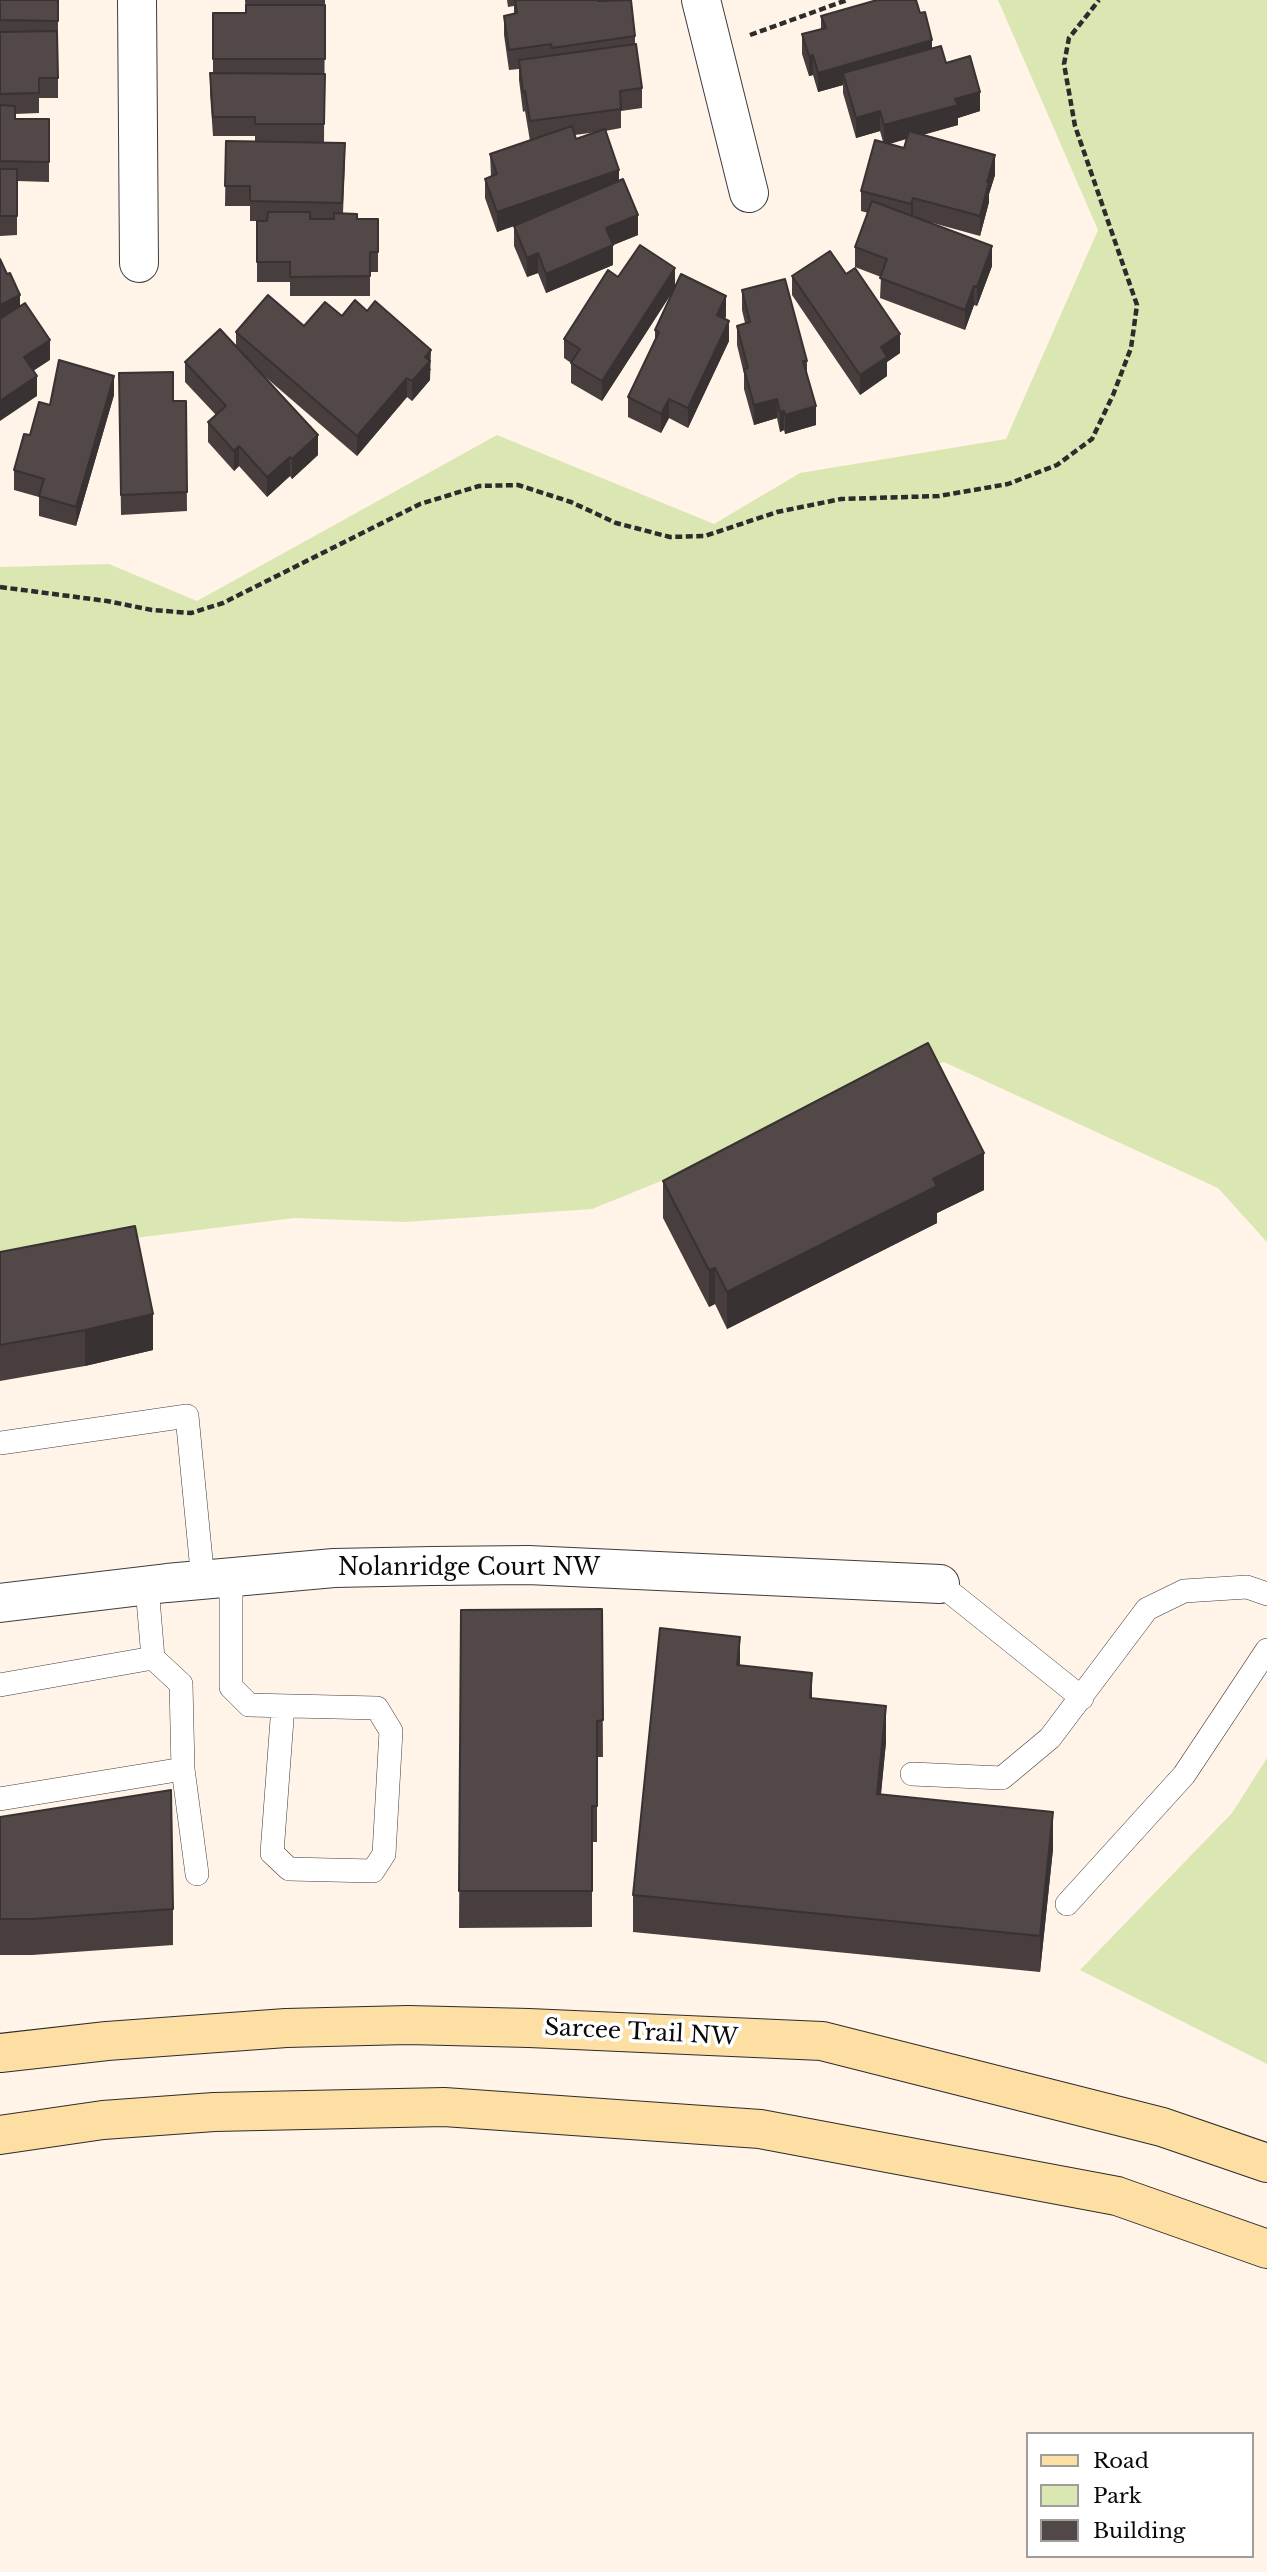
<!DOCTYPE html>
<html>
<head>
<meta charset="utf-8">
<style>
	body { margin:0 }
	#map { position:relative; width:1267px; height:2572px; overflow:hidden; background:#fff4e7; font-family:"Libre Baskerville",serif }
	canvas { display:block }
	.legend { position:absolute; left:1026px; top:2432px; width:228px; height:126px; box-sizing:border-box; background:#fff; border:2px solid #9d9d9d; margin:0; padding:9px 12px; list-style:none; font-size:21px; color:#0a0a0a }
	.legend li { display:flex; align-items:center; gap:14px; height:35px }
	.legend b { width:35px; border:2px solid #9d9d9d }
</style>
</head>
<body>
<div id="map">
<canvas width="1267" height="2572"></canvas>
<ul class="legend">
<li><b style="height:9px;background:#fddea3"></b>Road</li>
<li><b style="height:19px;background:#dae7b3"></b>Park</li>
<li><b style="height:19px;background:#524847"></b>Building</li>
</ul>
</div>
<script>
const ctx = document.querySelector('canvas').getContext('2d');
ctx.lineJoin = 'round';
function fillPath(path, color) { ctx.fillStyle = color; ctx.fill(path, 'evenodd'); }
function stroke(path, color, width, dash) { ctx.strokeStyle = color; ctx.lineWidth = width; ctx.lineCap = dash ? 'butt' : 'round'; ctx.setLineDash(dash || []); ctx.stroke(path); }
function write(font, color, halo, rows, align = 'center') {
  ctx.font = font + ' "Libre Baskerville",serif'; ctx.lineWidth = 7; ctx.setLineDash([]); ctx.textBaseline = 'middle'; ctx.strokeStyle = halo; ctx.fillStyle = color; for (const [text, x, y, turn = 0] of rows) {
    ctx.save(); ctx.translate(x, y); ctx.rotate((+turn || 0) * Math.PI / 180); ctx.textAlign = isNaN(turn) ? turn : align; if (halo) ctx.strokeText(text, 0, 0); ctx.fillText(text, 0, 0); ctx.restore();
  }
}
const green = new Path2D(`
	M998,0H1267V1242L1218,1188L944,1062L898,1076L750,1145L592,1209L405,1222L294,1218L0,1255V567L109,564L197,601L497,435L714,524L800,473L1006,439L1098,230Z
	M1267,1758V2064L1080,1970L1232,1813Z`);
const path = new Path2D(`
	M750,35L847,0
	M0,587L107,601L152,610L191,613L223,603L420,504L479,486L518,485L571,502L616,523L670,537L705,536L777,512L841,499L939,496L1008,484L1057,465L1092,439L1113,395L1131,348L1137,305L1075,126L1064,64L1069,38L1099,0`);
const lane = new Path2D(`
	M0,1443L187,1416L203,1581
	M231,1578V1687L249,1705L377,1708L391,1731L384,1854L373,1871L289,1869L272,1853L283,1706
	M940,1584L1082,1698
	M0,1685L153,1658
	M183,1769L197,1874
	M912,1774L1002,1778L1050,1738L1147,1609L1184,1591L1247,1587L1267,1594
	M0,1799L183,1769L181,1684L153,1658L147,1587
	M1067,1904L1184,1775L1267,1650`);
const street = new Path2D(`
	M137,0L139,263
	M701,0L749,193
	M0,1603L167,1583L334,1568L432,1566L528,1565L940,1584`);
const secondary = new Path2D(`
	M0,2053L107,2041L286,2028L408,2025L529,2028L822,2041L1162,2127L1267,2163
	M0,2135L103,2120L214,2112L444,2107L760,2129L1117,2196L1267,2249`);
const wall = new Path2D(`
	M0,0H58V98H39V113L15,114V119H49V182L17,181V235L0,236Z
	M245,0H325L324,142L345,162L343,213L357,219H378V272H370V296H290V282H257V221H250V206H225L226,141L255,142V136H213L210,93V73H213V13H246Z
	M507,0H598L635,36V44L642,88V108L621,111V128L605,131L619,181L638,235L613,245V265L546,293L538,273L527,277L514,246V226L518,224L497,232L485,198V179L491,176L490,154L530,141L525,111L523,112L519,80V69L509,70L504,35V16L514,14V6L508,7ZM597,132L576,139L575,135Z
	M920,13L932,49L946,63L980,111L958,118V125L923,135L995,175L989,194V202L980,236L922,220L992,266L977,306L974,305L965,330L880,298L881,277L855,267V247L868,213L861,211V191L883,142L880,131L856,138L843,93V85L818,92L813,75L809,76L802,54V34L821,29V16ZM906,139L904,148L890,144Z
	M846,274L900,353L887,362V376L860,395L792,295V276Z
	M618,277L675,286L726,316L725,319L729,341L688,428L669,418L661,433L628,417V397L655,340V330L671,294L602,401L571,383V363L564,358V339Z
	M742,290L807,361V375L816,425L785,434L784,430L780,432L777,418L754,425L744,389V374L737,345V326L745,323L742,310Z
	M342,316L431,369L430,371V380L412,401L407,397L357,456L263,375L318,455L292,479L290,476L267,497L239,466L234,471L208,442V422L216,415L185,382V362L236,345V332L304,326Z
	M119,373L173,401H186L187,511L121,515Z
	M114,395L76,526L39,516V497L14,490V470L30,435L50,405Z
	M663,1181L984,1190L937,1213V1223L727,1329L715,1304L709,1307L663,1218Z
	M0,1252L153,1350L85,1366L0,1381Z
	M602,1609L603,1757H597V1842H592V1927L459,1928L461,1610Z
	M740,1665L812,1698L886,1742L881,1795L1053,1849L1040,1972L633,1932V1895Z
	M0,1817L173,1909V1945L32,1955H0Z`);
const shadedWall = new Path2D(`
	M932,40V59L843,73V85L818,92V73Z
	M813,55V75L809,76V56Z
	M980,92V111L958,118V125L884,145V125L955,99Z
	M880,111V131L856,138V118Z
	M995,155V175L989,194V202L980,236V216L987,182Z
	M619,170V190L497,232V212Z
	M913,198V217L911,224V204Z
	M638,215V235L606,248V228Z
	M613,245V265L546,293V274Z
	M992,246V266L977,306V287Z
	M538,253V273L527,277V258Z
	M675,268V288L602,401V381Z
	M974,286V305L965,330V310Z
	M20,295V315L0,325V305Z
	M726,296V316L717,335V315Z
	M729,321V341L688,428V408Z
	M900,334V353L887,362V376L860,395V375L881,347Z
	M50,340V360L24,377V357Z
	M431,350L430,380L412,401V381L425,357Z
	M37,376V396L0,421V401Z
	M114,376V395L76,526V507Z
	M407,378V397L357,456V436Z
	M669,399V418L661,433V414Z
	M777,399V418L754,425V405Z
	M816,406V425L785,434V415Z
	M784,411V430L780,432V412Z
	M318,435V455L292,479V459Z
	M239,446V466L234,471V451Z
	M290,457V476L267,497V477Z
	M984,1153V1190L937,1213V1223L727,1329V1292L933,1179Z
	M715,1268V1304L709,1307V1270Z
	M153,1314V1350L85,1366V1330Z
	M740,1637V1673L737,1665Z
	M812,1673V1709L810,1698Z
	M886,1706V1742L877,1831V1794Z
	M1053,1812V1849L1040,1972V1936Z`);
const building = new Path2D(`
	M0,0H58V21L0,20Z
	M515,0H598V1L631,0L635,36L552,48L551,44L509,50L504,16L517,13Z
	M877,0H916L920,13L925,12L932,40L818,73L813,55L809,56L802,34L826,28L821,16Z
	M246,5H325V59H213V13H246Z
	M57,31L58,78H39V93L0,94V32Z
	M636,44L642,88L620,91L621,109L530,121L525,91L523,92L519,60Z
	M941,46L946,63L970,56L980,92L955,99L958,105L884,125L880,111L856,118L843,73Z
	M210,73L325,74L324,124H255V117H213Z
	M0,105L15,106V119H49V162L0,161Z
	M572,126L576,139L605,129L619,170L497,212L485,179L497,174L490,154Z
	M909,131L995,155L987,182H989L980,216L913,198L911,204L861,191L875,140L904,148Z
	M226,141L345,143L342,203L250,201V186H225Z
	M0,169H17V216H0Z
	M623,179L638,215L606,228L613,245L546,274L538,253L527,258L514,226Z
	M872,201L992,246L977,287L974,286L965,310L880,278L887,259L855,247Z
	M268,212H310V219H334V213L357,214V219H378V252H370V276L290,277V262H257V221H267Z
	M640,245L675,268L602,381L571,363L580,349L564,339L608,270L618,277Z
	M830,251L846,274L855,268L900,334L881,347L887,357L860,375L792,276Z
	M0,259L7,274L10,273L20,295L0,305Z
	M681,274L726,296L717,315L729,321L688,408L669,399L661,414L628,397L659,332L655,330Z
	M785,279L807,361H803L816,406L785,415L784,411L780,412L777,399L754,405L744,369L748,368L737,326L750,322L742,290Z
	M268,295L304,326L325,302L342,316L355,300L367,311L375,301L431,350L425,357L430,361L412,381L407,378L357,436L236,332Z
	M25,303L50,340L24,357L37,376L0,401V319Z
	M220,329L318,435L292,459L290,457L267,477L239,446L234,451L208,422L226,406L185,362Z
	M59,360L114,376L76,507L39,496L44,479L14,470L24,434L30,435L39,402L50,405Z
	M173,372V401H186L187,492L121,495L119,373Z
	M928,1043L984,1153L933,1179L937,1186L727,1292L715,1268L709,1270L663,1181Z
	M135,1226L153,1314L85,1330L0,1345V1252Z
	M602,1609L603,1720L597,1721V1806H592V1891H459L461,1610Z
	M660,1628L740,1637L737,1665L812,1673L810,1698L886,1706L877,1794L1053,1812L1040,1936L633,1895Z
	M171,1790L173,1909L32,1919H0V1817Z`);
const streetNames = [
	["Nolanridge Court NW",469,1569],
	["Sarcee Trail NW",641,2033,3]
];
fillPath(green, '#dae7b3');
stroke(lane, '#3d3d3d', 24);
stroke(street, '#3d3d3d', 40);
stroke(secondary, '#2c2c2c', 40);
stroke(path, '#2c2c2c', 4.5, [7, 3.5]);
stroke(lane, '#fff', 23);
stroke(street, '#fff', 38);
stroke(secondary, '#fddea3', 38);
fillPath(wall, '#473e3d');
fillPath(shadedWall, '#393232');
fillPath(building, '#524847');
stroke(building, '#393232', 2);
write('23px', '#0a0a0a', '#fff', streetNames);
</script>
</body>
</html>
